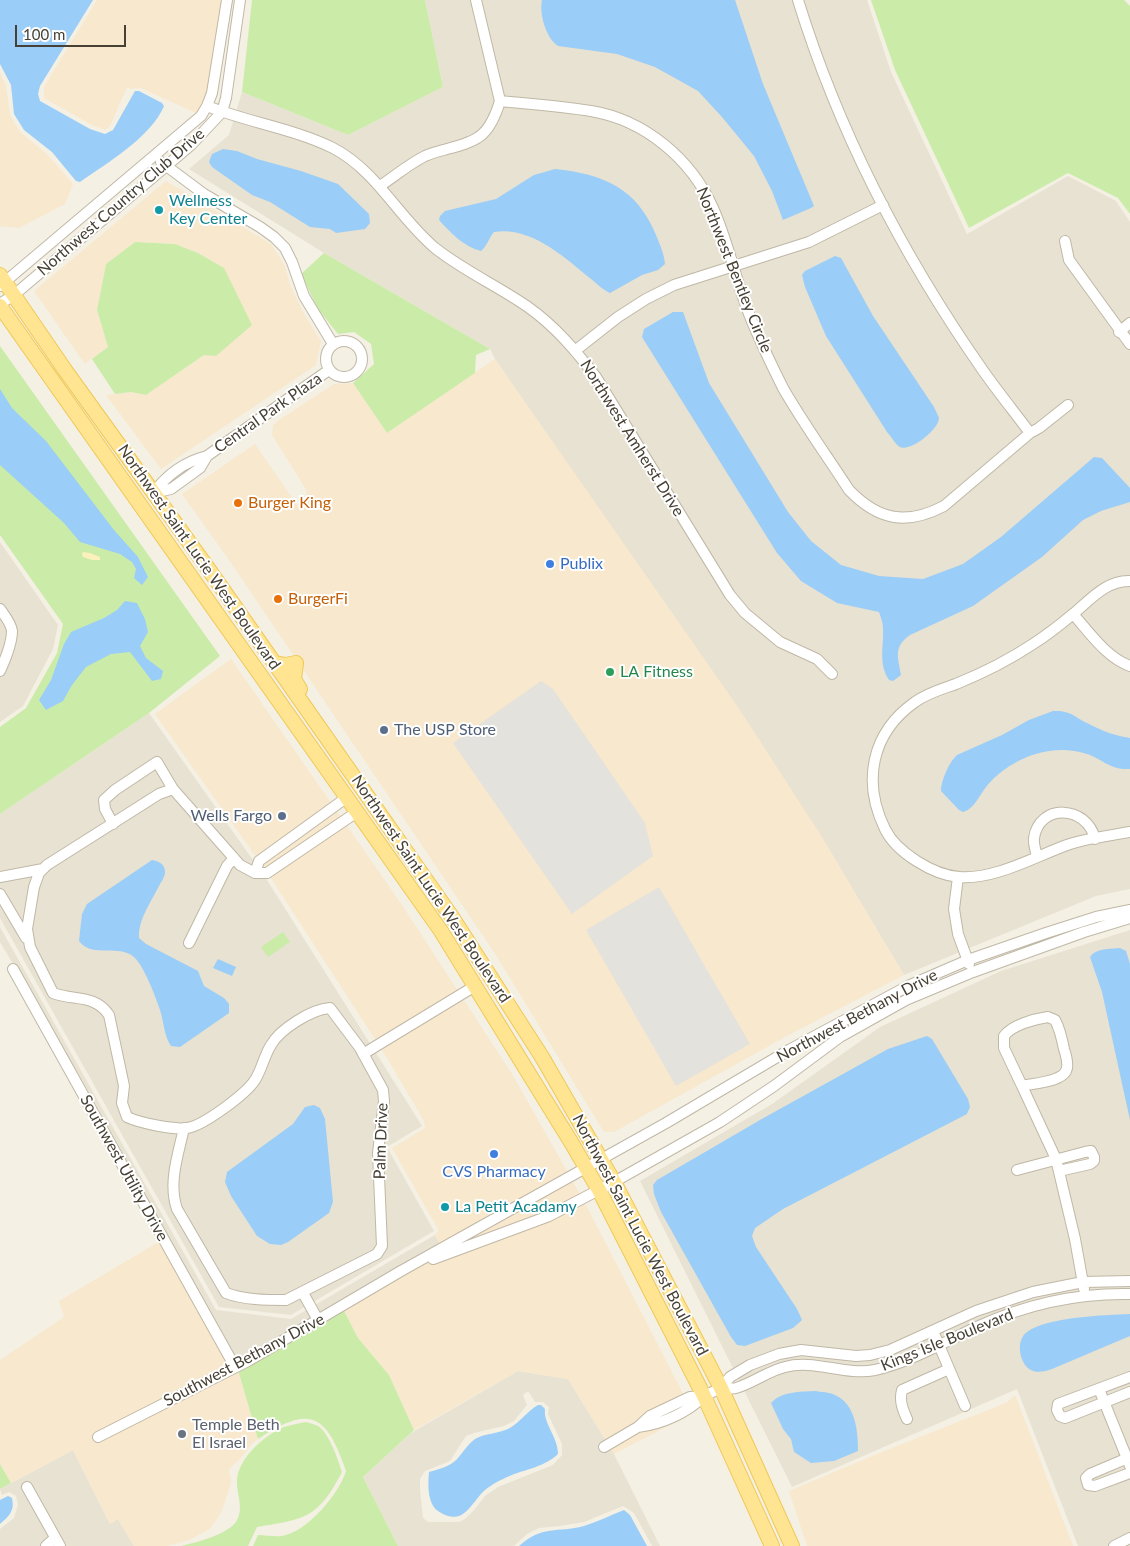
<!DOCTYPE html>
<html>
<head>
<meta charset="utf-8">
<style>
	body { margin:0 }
	#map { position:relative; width:1130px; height:1546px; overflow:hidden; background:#f4f0e4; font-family:Lato,sans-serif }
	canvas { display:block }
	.scale { position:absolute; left:15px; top:25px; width:111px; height:22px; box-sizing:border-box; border:2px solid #474034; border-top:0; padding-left:6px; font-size:15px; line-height:18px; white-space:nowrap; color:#474034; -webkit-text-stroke:4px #fff; paint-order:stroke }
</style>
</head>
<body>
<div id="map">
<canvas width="1130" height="1546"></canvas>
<div class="scale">100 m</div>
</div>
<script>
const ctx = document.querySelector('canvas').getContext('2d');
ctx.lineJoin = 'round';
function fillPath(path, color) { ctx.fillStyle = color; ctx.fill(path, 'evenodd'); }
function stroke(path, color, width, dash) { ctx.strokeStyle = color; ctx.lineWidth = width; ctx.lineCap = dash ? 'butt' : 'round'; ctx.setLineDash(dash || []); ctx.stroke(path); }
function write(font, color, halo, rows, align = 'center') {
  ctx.font = font + ' Lato,sans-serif'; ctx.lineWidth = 4; ctx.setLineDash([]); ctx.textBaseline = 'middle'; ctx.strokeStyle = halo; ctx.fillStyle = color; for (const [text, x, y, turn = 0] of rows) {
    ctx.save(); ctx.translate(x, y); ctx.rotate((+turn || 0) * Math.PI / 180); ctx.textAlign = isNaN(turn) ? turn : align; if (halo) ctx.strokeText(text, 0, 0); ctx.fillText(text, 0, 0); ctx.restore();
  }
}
const residential = new Path2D(`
	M425,0H867L891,72L967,234L1068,176L1116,201L1130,222V889L1096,896L904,975L822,838L495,359L490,349L324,253L189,169L229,135L242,92L348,135L443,87Z
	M0,542L58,625L53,649L23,706L0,722Z
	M149,713L267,880L422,1126L387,1147L434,1231L291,1315L219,1307L0,918V814Z
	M0,927L216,1310L291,1319L435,1235L445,1252L236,1363L85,1085L0,942Z
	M1130,930V1546H1078L1017,1389L792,1487L640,1181L772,1104L880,1027L1001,971Z
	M518,1371L568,1379L614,1454L660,1546H652L634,1513L623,1506L584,1522L560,1526L539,1528L527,1534L514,1546H398L363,1477L411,1433ZM528,1391L535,1402H543L549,1407L548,1414L562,1444V1455L553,1465L498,1487L485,1496L475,1509L465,1519L459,1522H428L423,1518L420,1490V1479L425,1471L450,1461L466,1436L474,1433L504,1426L514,1421L527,1405L523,1395Z
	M73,1450L110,1524L118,1519L134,1546H0V1529L14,1518L18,1505L16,1496L9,1492L2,1495L0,1489Z`);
const commercial = new Path2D(`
	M97,0H223L207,93L203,104L198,114L141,88L131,89L127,87L110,126L105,130L92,125L44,98V87Z
	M0,72L6,86L10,115L20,132L48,155L73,184L65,204L19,228L0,226Z
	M166,181L271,244L285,266L290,285L304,314L321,341L316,365L161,469L106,395L131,392L146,395L204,355L224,268L198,253L175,244L135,242L106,264L97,310L108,347L85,364L34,291Z
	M495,359L740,710L822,837L904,975L785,1037L614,1132H604L494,952L227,557L182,494L255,444L302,512L307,491L272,435L273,425L279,420L334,384L353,383L387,433Z
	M231,659L402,905L512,1074L584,1201L693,1413L614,1454L568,1379L518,1371L414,1430L389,1375L358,1338L342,1307L445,1252L435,1235L438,1232V1229L392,1148L425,1128L424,1121L387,1058L271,878L155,714Z
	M162,1240L234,1358L258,1439L252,1444L239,1460L229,1469L231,1483L221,1513L210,1529L189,1540L167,1546H134L118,1519L110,1524L73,1450L11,1483L0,1464V1360L64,1317L59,1301Z
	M1015,1395L1073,1546H807L789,1491L882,1452L1006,1403Z`);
const green = new Path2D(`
	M252,0H425L443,87L348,135L242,92Z
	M871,0H1124L1130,6V214L1118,198L1068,173L969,228L895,70Z
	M135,242L175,244L198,253L224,268L252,325L216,356L204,355L146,395L131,392L115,394L92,359L108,347L97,310L106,264Z
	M324,253L490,349L476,355L475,373L387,433L353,383L374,364L371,344L354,332L338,334L318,309L301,274Z
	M0,346L220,656L149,713L0,814V727L26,708L57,653L63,624L0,535Z
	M283,932L290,942L268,957L261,947Z
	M342,1307L358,1338L389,1375L414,1430L363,1477L398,1546H253L258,1535C265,1535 274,1537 282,1536C307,1532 339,1494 346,1471C326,1413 310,1405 258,1439L236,1363Z
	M306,1422C310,1423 314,1424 318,1426C329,1433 338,1459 342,1472C318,1518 306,1519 257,1527L248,1546H181C197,1542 232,1534 238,1518C243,1507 237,1494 237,1483C236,1460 264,1435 284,1427C291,1425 299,1423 306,1422Z
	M0,1464L11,1483L0,1489Z`);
const sand = new Path2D(`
	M83,552L90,553L100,557V560H92L83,557L82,554Z`);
const parking = new Path2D(`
	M541,681L553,689L645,823L653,856L572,914L453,743Z
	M659,887L750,1044L676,1086L586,930Z`);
const water = new Path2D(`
	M0,0H93L40,86L38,94L40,101L90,129L105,134L113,130L135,91H139L162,103L164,106C151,137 107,163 80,182L76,181L52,152L24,130L14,114L11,85L0,64Z
	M542,0H735L763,84L814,206L811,208L783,220L772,191L754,156L722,117L698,91L655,67L617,54L558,46C546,38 539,14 542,0Z
	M223,149L237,151L257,159L301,171L338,184L369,214L370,223L365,229L336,233L330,229L310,227L270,202L252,195L212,167L209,162L212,154Z
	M555,169C603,174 637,188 656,235C660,245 664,253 665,264L658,270L642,275L610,293C602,289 597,284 591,279C564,257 531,226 494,232C489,238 487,246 481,251C464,247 451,233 439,220L440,216L445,211L496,199L534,175Z
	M835,256L841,258L873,316L934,407C935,410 938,415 939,418C939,429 911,452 900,447C895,444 891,436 887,432L826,336L805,287L802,275L805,271Z
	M673,312H683L709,383L788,512L811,541L841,565L879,576L923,579L963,564L1001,537L1094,457L1102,458L1130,488V502L1101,511L1083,520L1042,557L973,606L910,635C893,647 898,657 901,675L893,681L889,680C878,663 884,647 883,628C883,623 881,618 879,612L837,603L801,581L777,553L642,337L644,329Z
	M0,389L12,408L46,441L114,530L138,557L148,577L142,585L134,578L136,569L132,562L120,554L80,542L64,523L0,465Z
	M125,601L137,603L145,619L148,632L140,646L146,658L163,671L161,679L152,681L130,652L111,654L86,667L72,685L63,701L46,710L39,700L51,680L64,644L71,632L104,618L117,610Z
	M1053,711C1071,710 1074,717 1089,724C1102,731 1116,736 1130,738V769C1110,770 1104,760 1087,754C1075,750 1061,749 1049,751C1026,754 1000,769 986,787C979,796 974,809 963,812L959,810L941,791C941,781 949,762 957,755L1002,735L1029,720Z
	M152,860C159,861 165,864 165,872C165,877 161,882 159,886C151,902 138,920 139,938L146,944L198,971L204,986L224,998L229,1004V1013L180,1047L171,1046C164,1036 164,1022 160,1010C156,997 144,967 135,958C121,943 92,959 79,941L82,914L87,904Z
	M1120,948L1126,951L1130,964V1120L1102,992L1090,957C1096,948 1110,949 1120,948Z
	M218,959L236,967L232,976L213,968Z
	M927,1036L932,1039L968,1099L970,1107L967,1114L783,1209L755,1228L752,1236L756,1247L797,1309L802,1320L793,1328L745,1346L737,1345L731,1337L661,1212L654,1194L653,1185L657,1180L760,1120L888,1049Z
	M314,1105L320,1108L325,1119L333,1202L329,1213L288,1242L281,1245L270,1244L257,1236L231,1196L225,1182L227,1172L293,1124L305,1107Z
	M1130,1314V1336L1052,1369C1046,1371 1039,1373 1033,1371C1019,1366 1015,1340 1027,1332C1047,1317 1105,1315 1130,1314Z
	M815,1391C821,1392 829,1392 835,1395C856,1404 858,1432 858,1451L834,1461L811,1463L794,1452L791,1439L783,1429L771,1403C782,1391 800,1392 815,1391Z
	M538,1405H541L545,1409C543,1423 558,1437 558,1454C542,1469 522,1469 503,1479C496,1482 486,1488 481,1494C468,1509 461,1526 438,1511C427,1503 428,1484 429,1472C436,1470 444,1468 451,1464C460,1459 465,1446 475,1439C486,1433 497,1434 508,1429C520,1423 527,1411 538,1405Z
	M8,1496L12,1498C15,1511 9,1516 0,1524V1500Z
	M624,1510L630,1515L647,1546H519C542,1525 557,1533 584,1526C597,1522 611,1515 624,1510Z`);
const minor = new Path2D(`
	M500,101C530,104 561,106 591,111C645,120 691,159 713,208C730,246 737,288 754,326C763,347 773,368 783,388C803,423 827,456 849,490C878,520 906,526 944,506L1030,433C1015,413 999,393 984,372C905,259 839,133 798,0
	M207,106C247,122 295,129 333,148C377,171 398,217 435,248C464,271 498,286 528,307C555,326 576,351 596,377L730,595L745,613L780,642L817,659L832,674
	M161,162L204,194L260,227L274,237L285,248L292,262L304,296L333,344
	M380,186C395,176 409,164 425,156C432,153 440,151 447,149C480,141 490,134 500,101L476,0
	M1065,241L1069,260L1130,344
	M0,286L201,116L207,106L212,93L227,0
	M0,304L14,295L191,145L222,112L226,98L240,0
	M1119,332L1130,323
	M326 359a18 18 0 1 1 36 0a18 18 0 1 1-36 0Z
	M576,350L618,317L646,299L674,285L809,242L883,205
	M1030,433L1039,428L1068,405
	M153,493C168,474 184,462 207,456L329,370
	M153,493L171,489L200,468L207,456
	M1130,581C1106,580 1089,601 1073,614C1060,625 1047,635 1033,644C1009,660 983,673 956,684C942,689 927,693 915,702C871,733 862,782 885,829C896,852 933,875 959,877C994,880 1034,857 1067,845C1087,838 1109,836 1130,832
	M0,609C5,616 11,623 12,631C12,643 5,660 0,671
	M1073,614C1090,633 1106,657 1130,666
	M113,824L105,809L104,800L115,790L157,762L173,789
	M1037,857C1036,851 1033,844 1034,838C1039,803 1087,805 1095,839
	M255,873L259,861L346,798
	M0,877L43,869
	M958,877L954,909L958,934L969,964
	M0,894L26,938
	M189,943L227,866L234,858
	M13,969L235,1367
	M1048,1017L1055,1020C1060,1029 1062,1039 1064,1049C1066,1055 1068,1062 1067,1068C1065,1082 1034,1083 1022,1086L1004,1048V1036C1012,1025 1034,1019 1048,1017Z
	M363,1054L475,986
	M1022,1086L1056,1159L1075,1239L1084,1289
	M184,1128C178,1155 168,1183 177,1209L226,1293C244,1300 267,1300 286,1300L377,1254L382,1246L378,1153L384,1101L383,1090L360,1048L330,1008C312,1009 280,1029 271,1045C264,1056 262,1069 255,1080C246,1094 203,1126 187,1128C173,1130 140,1123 127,1117L122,1103L124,1086L109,1015C95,994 74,1001 53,993L30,947L27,929L34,887L39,873L47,865L159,794L173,789L240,865L255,873H267L357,812
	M1017,1170L1085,1152L1091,1151L1094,1157V1161L1090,1164L1059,1171
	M433,1259L549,1216L614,1182L720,1122L774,1086L840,1037L906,1000L973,972L1084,932L1130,918
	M303,1293L318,1320
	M933,1331L965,1406
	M1130,1377L1058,1404L1057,1410L1060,1416L1065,1418L1130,1392
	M721,1388C726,1388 732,1389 736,1388C753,1383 768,1371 785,1367C814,1359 845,1376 875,1370C911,1362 946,1341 979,1326C1027,1304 1078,1293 1130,1294
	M1099,1389L1130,1466
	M907,1419C903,1410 899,1401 902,1390L949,1369
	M638,1427C662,1424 687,1413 704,1396
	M98,1437L248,1361L401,1271L666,1123L789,1050L910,985L968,960L1046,933L1096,917L1130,910
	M604,1447L638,1427L650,1416L690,1397L704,1396L721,1388L730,1377L750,1365L779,1354L801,1350L856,1356L870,1355L890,1350L976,1311L1033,1292L1083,1282L1130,1281
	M1130,1457L1090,1474L1086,1478L1088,1485L1095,1486L1130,1473
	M27,1487L60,1546
	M46,1546L55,1538
	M1114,1546L1130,1538`);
const major = new Path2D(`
	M0,275L65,370L212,574L452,917L542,1057L614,1182L721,1388L792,1546
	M0,306L441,931L571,1142L599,1190L704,1396L772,1546
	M275,663L285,665L296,663L294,679L300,689`);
const markers = [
	[159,210,5,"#0f9aa8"],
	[238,503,5,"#e8710a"],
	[550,564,5,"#3f7fe0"],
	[278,599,5,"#e8710a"],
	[610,672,5,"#2e9e5b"],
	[384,730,5,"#5c6f8a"],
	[282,816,5,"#5c6f8a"],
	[494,1154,5,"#3f7fe0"],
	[445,1207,5,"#0f9aa8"],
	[182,1434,5,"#6b7280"]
];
const cultureNames = [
	["Wellness",169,201],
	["Key Center",169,219],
	["La Petit Acadamy",455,1207]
];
const streetNames = [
	["Northwest Country Club Drive",121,202,-41],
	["Northwest Bentley Circle",734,270,68],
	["Central Park Plaza",268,413,-35],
	["Northwest Amherst Drive",632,438,58],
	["Northwest Saint Lucie West Boulevard",199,557,55],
	["Northwest Saint Lucie West Boulevard",431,889,56],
	["Northwest Bethany Drive",857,1016,-28],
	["Palm Drive",381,1141,-88],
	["Southwest Utility Drive",124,1168,61],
	["Northwest Saint Lucie West Boulevard",640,1235,62],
	["Kings Isle Boulevard",947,1340,-22],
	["Southwest Bethany Drive",244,1360,-28]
];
const foodNames = [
	["Burger King",248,503],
	["BurgerFi",288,599]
];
const shopNames = [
	["Publix",560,564],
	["CVS Pharmacy",494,1172,"center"]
];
const leisureNames = [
	["LA Fitness",620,672]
];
const serviceNames = [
	["The USP Store",394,730],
	["Wells Fargo",272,816,"right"]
];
const worshipNames = [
	["Temple Beth",192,1425],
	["El Israel",192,1443]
];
fillPath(residential, '#e8e2d2');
fillPath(commercial, '#f8e8cd');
fillPath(green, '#cbeca9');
fillPath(sand, '#fcf1bc');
fillPath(parking, '#e4e2dd');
fillPath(water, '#9acdf7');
stroke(minor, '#c0b8a6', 12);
stroke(major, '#efc858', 16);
stroke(minor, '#fff', 10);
stroke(major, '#ffe592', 14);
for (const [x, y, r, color] of markers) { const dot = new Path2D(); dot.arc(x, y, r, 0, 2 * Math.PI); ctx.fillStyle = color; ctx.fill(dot); stroke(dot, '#fff', 2); }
write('16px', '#0d838f', '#fff', cultureNames, 'left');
write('16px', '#474034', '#fff', streetNames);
write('16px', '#c56008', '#fff', foodNames, 'left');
write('16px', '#366cbe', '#fff', shopNames, 'left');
write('16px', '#27864d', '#fff', leisureNames, 'left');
write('16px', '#4e5e75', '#fff', serviceNames, 'left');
write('16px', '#5b616d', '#fff', worshipNames, 'left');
</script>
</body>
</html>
